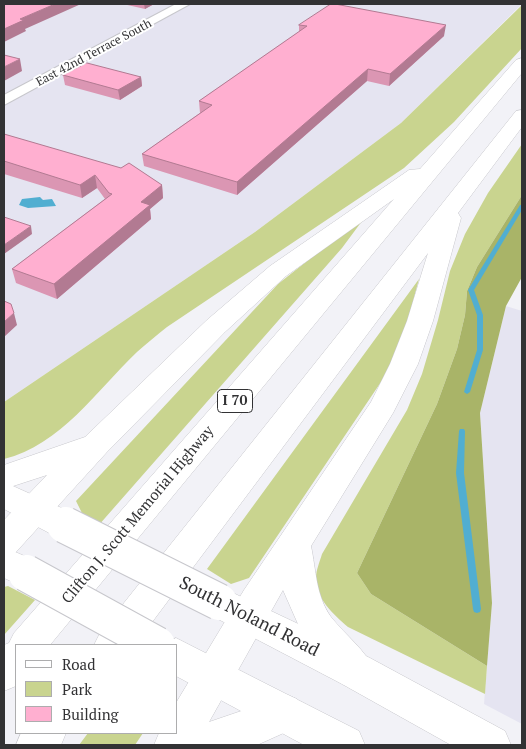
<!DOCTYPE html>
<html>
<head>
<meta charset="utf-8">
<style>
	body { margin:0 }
	#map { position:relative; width:526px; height:749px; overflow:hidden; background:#f2f2f7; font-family:"PT Serif",serif }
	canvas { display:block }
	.frame { position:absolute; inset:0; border:5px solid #323234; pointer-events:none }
	.legend { position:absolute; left:15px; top:644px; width:162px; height:90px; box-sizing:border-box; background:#fff; border:1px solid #adadae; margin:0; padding:6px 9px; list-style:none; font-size:15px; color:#323234 }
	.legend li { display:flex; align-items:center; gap:10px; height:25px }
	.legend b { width:25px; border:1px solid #adadae }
</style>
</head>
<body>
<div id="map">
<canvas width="526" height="749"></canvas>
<div class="frame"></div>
<ul class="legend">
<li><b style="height:6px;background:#fff"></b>Road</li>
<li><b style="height:14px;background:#c9d48f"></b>Park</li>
<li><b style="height:14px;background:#ffafd0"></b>Building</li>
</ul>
</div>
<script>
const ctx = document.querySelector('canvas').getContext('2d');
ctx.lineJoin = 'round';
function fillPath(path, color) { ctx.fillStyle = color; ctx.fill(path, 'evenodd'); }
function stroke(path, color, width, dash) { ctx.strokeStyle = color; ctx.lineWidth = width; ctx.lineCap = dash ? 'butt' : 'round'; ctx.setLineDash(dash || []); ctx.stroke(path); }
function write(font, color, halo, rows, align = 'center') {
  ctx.font = font + ' "PT Serif",serif'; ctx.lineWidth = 4; ctx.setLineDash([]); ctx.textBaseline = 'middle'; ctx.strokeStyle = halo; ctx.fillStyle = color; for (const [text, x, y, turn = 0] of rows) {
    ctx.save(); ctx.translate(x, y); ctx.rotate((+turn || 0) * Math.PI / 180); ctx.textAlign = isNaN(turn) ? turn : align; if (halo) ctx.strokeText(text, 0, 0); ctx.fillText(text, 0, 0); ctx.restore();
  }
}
const built = new Path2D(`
	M4,4H522L401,123L255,232L4,402Z
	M506,306L522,311V724L484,704L492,603L480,413Z`);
const green = new Path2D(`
	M522,5V48L454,122L404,168L167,327C157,335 147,343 137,352C96,391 61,445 4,459V402L255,232L401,123Z
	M522,144V195L477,267L467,291L465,315L457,349L437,404L357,573L371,594L487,666L485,694L348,627C334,615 315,598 316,578C316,570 320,561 322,554L407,410L422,374L438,320L450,271L465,234L488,193Z
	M368,213L342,248L98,526L82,513L76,501L278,284Z
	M419,279L404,335L383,379L249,578L231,584L207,569Z
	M8,586L35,600L4,635V587Z
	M88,733H143L135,745H79Z`);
const forest = new Path2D(`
	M522,195V277L506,306L480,413L492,603L487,666L371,594L357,573L437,404L457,349L465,315L467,291L477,267Z`);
const water = new Path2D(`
	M40,197L43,200L52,199L56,206L28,208L19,205L22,199Z`);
const stream = new Path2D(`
	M520,205H522V210L474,290L483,315V350L470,392L467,394L464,392L477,350V315L468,290Z
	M460,429H464L465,431L464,473L481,609L480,612L477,613L474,612L473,609L456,473L459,431Z`);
const street = new Path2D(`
	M176,4H190L4,105V95Z`);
const primary = new Path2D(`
	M4,482L77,515L81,525L77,535L65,538L53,535L4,509Z
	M4,547L38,562L43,573L38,584L26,588L4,578Z
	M231,592L370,658L505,731L511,745H451L342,684L218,619L213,608L218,597Z
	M176,638L359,731L365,745H304L176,676V645H162Z`);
const highway = new Path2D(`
	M522,58V73L50,645H16V686L4,691V645L9,643L14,633L394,199L286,276L225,332L107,452L16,552L4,556V520L47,475L4,489V465L85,437L207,320L270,266L409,170L420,169L516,60Z
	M522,110V127L458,213L461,218L433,321L418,364L393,413L311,546C316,570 316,596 331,617C346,636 365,649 375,671L370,684L356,689L342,684L305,640L283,590L209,722L256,706L283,693L297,699L303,713L297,727L257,745H154L159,733H176V703L244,590L371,402L390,364L407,321L428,253L135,645H94L100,633L516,111Z
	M21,733H66L61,745H16Z`);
const primaryBridge = new Path2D(`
	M65,525L219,602
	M26,573L157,645`);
const wall = new Path2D(`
	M123,4H154L145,9Z
	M299,25L444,36L389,86L367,81L237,195L144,166L142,154L200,113L199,101L299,32Z
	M63,75L141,77L142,86L120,100L65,85Z
	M4,134L162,185L163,198L150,209L151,219L57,299L16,283L12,269L105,199L97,188L82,198L4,174Z`);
const shadedWall = new Path2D(`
	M55,4H81L25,29L26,31L4,42V29L20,19Z
	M144,4H154L145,9Z
	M446,25L444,36L389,86L390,74Z
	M20,59L22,71L4,81V67Z
	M368,69L367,81L237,195V182Z
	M141,77L142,86L120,100L118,90Z
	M95,175L97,188L82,198L80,185Z
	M162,185L163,198L150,209L151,219L57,299L54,284L141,202Z
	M31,226L32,234L4,254V245Z
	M14,313L17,325L4,337V322Z`);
const building = new Path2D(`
	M4,4H55L20,19L24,20L4,29Z
	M331,4H335L446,25L390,74L368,69L237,182L142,154L212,105L199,101L307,26L299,25Z
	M4,55L20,59L4,67Z
	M87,63L141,77L118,90L63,75Z
	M4,134L121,168L129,163L162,185L141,202L150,205L54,284L12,269L112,194L109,193L95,175L80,185L4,161Z
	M4,217L31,226L4,245Z
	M4,301L11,304L14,313L4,322Z`);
const farStreetnames = [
	["East 42nd Terrace South",94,53,-28]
];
const shields = [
	[235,401,35]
];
const shieldNames = [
	["I 70",235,401]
];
const streetNames = [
	["Clifton J. Scott Memorial Highway",138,515,-50]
];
const nearStreetnames = [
	["South Noland Road",249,617,27]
];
fillPath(built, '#e5e4f1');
fillPath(green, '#c9d48f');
fillPath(forest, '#a9b468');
fillPath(water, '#51aed1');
fillPath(stream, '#51aed1');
stroke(street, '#c7c7cc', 2);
stroke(primary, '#c7c7cc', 1);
stroke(highway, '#c7c7cc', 1);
fillPath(street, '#fff');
fillPath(primary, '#fff');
fillPath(highway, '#fff');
stroke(primaryBridge, '#c7c7cc', 38, []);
stroke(primaryBridge, '#fff', 36);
fillPath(wall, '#db96b3');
fillPath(shadedWall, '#b27a92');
fillPath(building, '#ffafd0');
stroke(building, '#b27a92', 1);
write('12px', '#323234', '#fff', farStreetnames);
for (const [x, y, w] of shields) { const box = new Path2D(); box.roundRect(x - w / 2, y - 11.5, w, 23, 4); ctx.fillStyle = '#fff'; ctx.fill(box); stroke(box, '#323234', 1); }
write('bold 14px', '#323234', null, shieldNames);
write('15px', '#323234', '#fff', streetNames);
write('18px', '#323234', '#fff', nearStreetnames);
</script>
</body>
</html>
